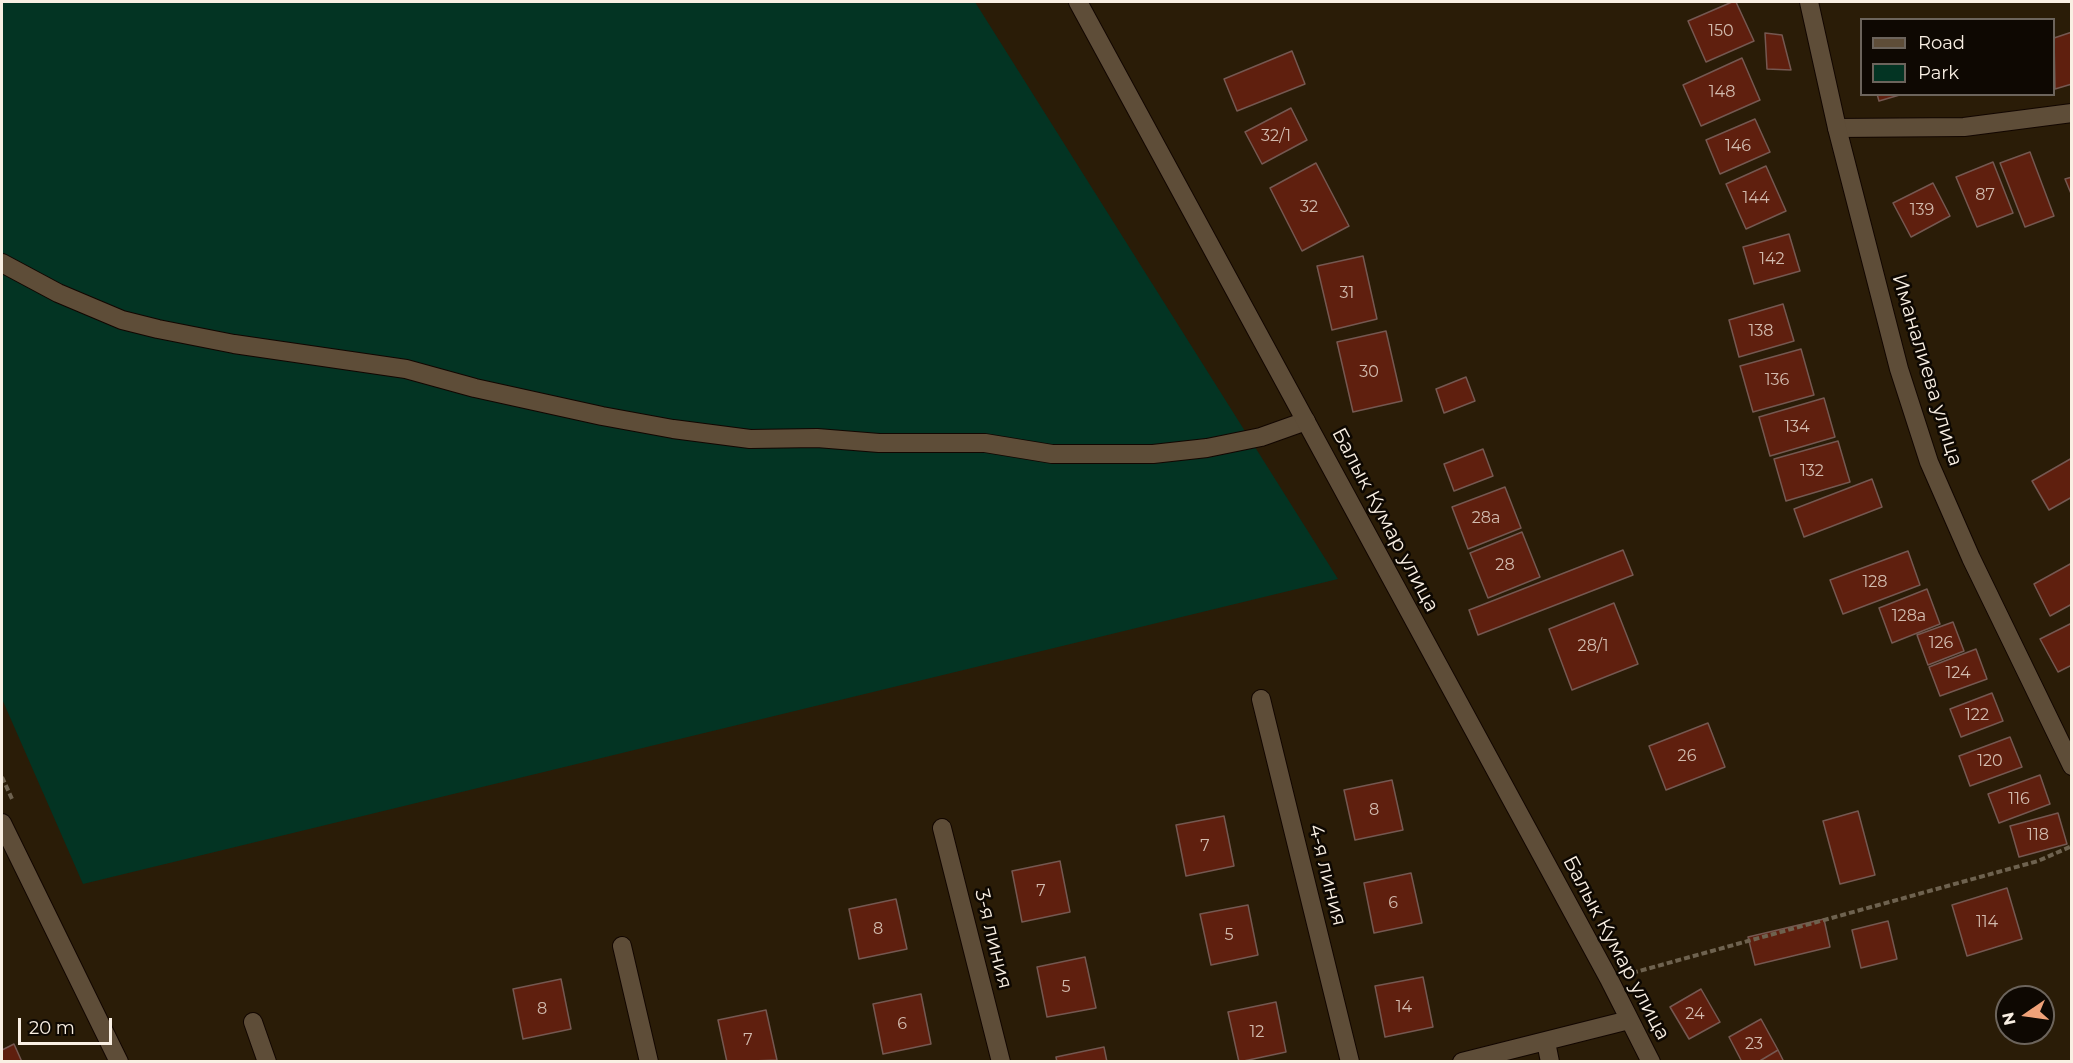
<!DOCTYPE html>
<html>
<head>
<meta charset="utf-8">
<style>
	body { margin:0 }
	#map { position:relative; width:2073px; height:1063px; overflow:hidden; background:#2a1c07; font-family:Montserrat,sans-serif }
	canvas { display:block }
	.frame { position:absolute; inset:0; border:3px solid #f9efe3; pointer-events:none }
	.legend { position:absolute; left:1860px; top:18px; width:195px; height:78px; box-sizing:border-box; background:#0e0802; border:2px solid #6c645c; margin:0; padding:8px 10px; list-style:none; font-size:18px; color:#f9efe3 }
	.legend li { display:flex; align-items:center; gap:12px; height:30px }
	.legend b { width:30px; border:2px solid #6c645c }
	.north { position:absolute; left:1995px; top:985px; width:60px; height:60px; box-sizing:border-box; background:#0e0802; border:2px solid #6c645c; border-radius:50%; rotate:257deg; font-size:16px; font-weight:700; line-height:24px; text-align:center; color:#f9efe3 }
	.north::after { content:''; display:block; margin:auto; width:21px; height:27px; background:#f0a279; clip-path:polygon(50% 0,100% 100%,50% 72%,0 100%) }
	.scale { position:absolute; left:18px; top:1018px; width:94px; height:27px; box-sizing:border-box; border:3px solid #f9efe3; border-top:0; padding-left:8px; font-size:18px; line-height:21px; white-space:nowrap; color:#f9efe3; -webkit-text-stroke:4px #0e0802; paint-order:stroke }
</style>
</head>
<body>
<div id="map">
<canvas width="2073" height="1063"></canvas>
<div class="frame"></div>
<ul class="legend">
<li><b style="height:8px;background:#5e4d38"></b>Road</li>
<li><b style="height:16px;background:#033423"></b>Park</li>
</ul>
<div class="north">N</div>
<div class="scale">20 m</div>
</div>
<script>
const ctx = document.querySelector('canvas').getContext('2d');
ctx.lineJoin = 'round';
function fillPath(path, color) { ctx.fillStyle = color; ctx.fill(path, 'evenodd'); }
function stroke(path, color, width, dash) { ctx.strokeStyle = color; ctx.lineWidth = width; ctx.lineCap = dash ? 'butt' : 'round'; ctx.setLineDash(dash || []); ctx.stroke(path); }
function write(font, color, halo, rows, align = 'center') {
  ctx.font = font + ' Montserrat,sans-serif'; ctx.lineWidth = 5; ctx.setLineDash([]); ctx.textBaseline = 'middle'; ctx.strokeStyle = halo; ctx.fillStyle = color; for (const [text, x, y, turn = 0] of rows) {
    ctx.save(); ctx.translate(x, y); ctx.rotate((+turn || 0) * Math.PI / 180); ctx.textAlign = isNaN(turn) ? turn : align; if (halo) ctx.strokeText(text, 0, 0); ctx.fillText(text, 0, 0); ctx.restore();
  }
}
const green = new Path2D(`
	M2,2H975L1338,579L83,884L2,699Z`);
const building = new Path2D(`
	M1732,2H1736L1754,41L1706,62L1688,21Z
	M2072,32V84L2055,89L2054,38Z
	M1765,33L1782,35L1791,70L1767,69Z
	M1292,51L1305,84L1237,111L1224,79Z
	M1742,58L1760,100L1701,126L1683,85Z
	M1877,94H1903L1879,101Z
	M1291,108L1307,140L1262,164L1245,132Z
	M1755,119L1770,152L1720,174L1706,140Z
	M2030,152L2054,216L2025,227L2000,163Z
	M1993,162L2013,213L1977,227L1956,177Z
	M1316,163L1349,226L1302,251L1270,188Z
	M1766,166L1786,211L1746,229L1726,184Z
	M2072,177V196L2065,179Z
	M1933,183L1950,216L1911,237L1893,203Z
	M1789,234L1800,271L1754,284L1743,247Z
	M1363,256L1377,319L1332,330L1317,266Z
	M1783,304L1794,341L1739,357L1729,320Z
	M1386,331L1402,401L1353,412L1337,342Z
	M1801,349L1814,395L1753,412L1740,366Z
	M1466,377L1475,401L1444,413L1436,389Z
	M1824,398L1835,437L1770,456L1759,417Z
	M1838,441L1850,482L1786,501L1774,459Z
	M1483,449L1493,476L1454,491L1444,464Z
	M2072,458V497L2049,510L2032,481Z
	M1872,479L1882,507L1804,537L1794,509Z
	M1505,487L1521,528L1468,549L1452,507Z
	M1522,532L1540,577L1488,598L1470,553Z
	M1623,550L1633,575L1478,635L1469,610Z
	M1908,551L1920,585L1843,614L1830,580Z
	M2072,563V604L2050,616L2034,584Z
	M1927,589L1940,624L1892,643L1879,608Z
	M1614,603L1638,664L1572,690L1549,629Z
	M1953,622L1964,651L1928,665L1917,635Z
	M2072,623V665L2058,672L2040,639Z
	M1976,649L1987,679L1940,696L1929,667Z
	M1992,693L2003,721L1961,737L1950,709Z
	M1708,723L1725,767L1666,790L1649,746Z
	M2010,737L2022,767L1970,786L1959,756Z
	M2040,775L2050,804L1999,823L1988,794Z
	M1392,780L1403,830L1355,840L1344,790Z
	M1858,811L1875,875L1840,884L1823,821Z
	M2058,813L2067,844L2019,857L2010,826Z
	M1224,816L1234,866L1186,876L1176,825Z
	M1060,861L1070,912L1022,922L1012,871Z
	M1411,873L1422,923L1374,933L1364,883Z
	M2007,888L2022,939L1967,956L1952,905Z
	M896,899L907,949L859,959L849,909Z
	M1248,905L1258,955L1211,965L1200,914Z
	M1824,919L1830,947L1755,965L1748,937Z
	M1888,921L1897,959L1861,968L1852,930Z
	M1085,957L1096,1008L1047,1017L1037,967Z
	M1423,977L1433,1027L1385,1037L1375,986Z
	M561,979L571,1029L523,1039L513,989Z
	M1701,989L1720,1022L1689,1039L1670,1007Z
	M921,994L931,1044L883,1054L873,1004Z
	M1276,1002L1286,1052L1239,1062L1228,1012Z
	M766,1010L777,1060L727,1062L718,1020Z
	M1761,1019L1778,1050L1758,1062H1742L1729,1037Z
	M14,1044L22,1062H2V1050Z
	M1104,1047L1107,1062H1057L1056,1057Z
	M1778,1050L1784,1062H1758Z`);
const path = new Path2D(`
	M2,777L12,799
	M1632,973L2038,861L2072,846`);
const service = new Path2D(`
	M2,263L58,293L122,320L158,329L234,344L406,369L475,388L602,416L673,429L750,439L817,438L879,443H985L1052,454H1153L1207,448L1261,437L1306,421`);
const minor = new Path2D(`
	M1078,2L1609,979L1651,1062
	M1837,128L1964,127L2072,113
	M1261,699L1350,1062
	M2,823L119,1062
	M942,828L1001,1062
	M622,946L649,1062
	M253,1022L267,1062
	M1546,1042L1550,1062
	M1462,1062L1629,1020`);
const tertiary = new Path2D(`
	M1809,2L1837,128L1899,369L1929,462L1971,558L2072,766`);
const numberNames = [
	["150",1721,31],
	["148",1722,92],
	["32/1",1276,136],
	["146",1738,146],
	["87",1985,195],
	["144",1756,198],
	["32",1309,207],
	["139",1922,210],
	["142",1772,259],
	["31",1347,293],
	["138",1761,331],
	["30",1369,372],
	["136",1777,380],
	["134",1797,427],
	["132",1812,471],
	["28а",1486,518],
	["28",1505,565],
	["128",1875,582],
	["128а",1909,616],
	["126",1941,643],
	["28/1",1593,646],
	["124",1958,673],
	["122",1977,715],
	["26",1687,756],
	["120",1990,761],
	["116",2019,799],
	["8",1374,810],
	["118",2038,835],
	["7",1205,846],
	["7",1041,891],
	["6",1393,903],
	["114",1987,922],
	["8",878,929],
	["5",1229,935],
	["5",1066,987],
	["14",1404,1007],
	["8",542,1009],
	["24",1695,1014],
	["6",902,1024],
	["12",1257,1032],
	["7",748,1040],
	["23",1754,1044]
];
const streetNames = [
	["Иманалиева улица",1927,370,73],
	["Балык Кумар улица",1385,520,62],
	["4-я линия",1327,875,76],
	["3-я линия",993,939,76],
	["Балык Кумар улица",1616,948,62]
];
fillPath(green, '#033423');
fillPath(building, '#5f1f0e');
stroke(building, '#755851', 1.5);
stroke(service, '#120600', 20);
stroke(minor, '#120600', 20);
stroke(tertiary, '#120600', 20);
stroke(path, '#6e624f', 4, [6, 3]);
stroke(service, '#5e4d38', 18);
stroke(minor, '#5e4d38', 18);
stroke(tertiary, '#5e4d38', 18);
write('16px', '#d2bbae', null, numberNames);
write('20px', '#f9efe3', '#0e0802', streetNames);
</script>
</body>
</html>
